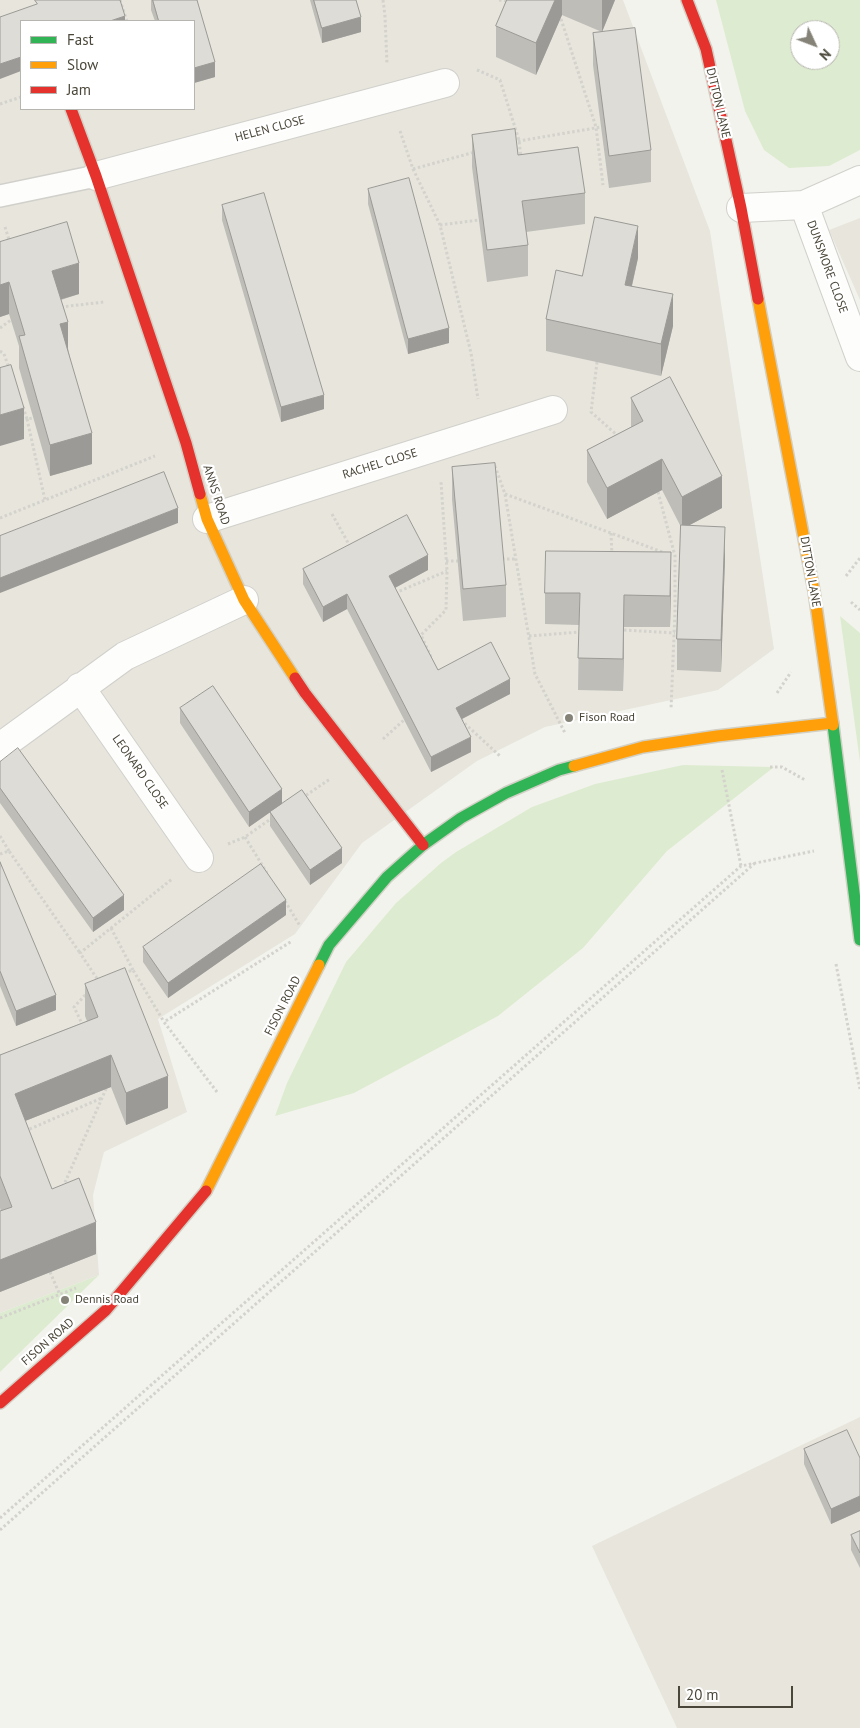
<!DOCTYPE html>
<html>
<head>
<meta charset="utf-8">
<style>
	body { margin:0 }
	#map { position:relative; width:860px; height:1728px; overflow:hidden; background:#f3f3ee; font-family:"PT Sans",sans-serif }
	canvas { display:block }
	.legend { position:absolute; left:20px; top:20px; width:175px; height:90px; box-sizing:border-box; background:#fff; border:1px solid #b7b5b0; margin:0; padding:6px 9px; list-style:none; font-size:15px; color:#4a4639 }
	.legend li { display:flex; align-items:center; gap:10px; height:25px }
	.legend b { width:25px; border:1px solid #b7b5b0 }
	.north { position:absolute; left:790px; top:20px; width:50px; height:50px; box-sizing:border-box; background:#fff; border:1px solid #b7b5b0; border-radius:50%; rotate:133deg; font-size:14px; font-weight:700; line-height:20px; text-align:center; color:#4a4639 }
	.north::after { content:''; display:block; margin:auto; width:18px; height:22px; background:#858378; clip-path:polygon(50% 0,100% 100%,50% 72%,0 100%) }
	.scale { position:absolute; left:678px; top:1686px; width:115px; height:22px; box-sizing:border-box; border:2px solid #4a4639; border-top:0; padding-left:6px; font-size:15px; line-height:18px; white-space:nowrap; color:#4a4639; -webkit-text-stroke:4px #fff; paint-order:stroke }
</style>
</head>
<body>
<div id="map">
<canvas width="860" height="1728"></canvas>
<ul class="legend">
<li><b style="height:6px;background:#30b455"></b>Fast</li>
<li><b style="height:6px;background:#ff9f0a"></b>Slow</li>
<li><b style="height:6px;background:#e5322d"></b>Jam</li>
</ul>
<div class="north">N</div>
<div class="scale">20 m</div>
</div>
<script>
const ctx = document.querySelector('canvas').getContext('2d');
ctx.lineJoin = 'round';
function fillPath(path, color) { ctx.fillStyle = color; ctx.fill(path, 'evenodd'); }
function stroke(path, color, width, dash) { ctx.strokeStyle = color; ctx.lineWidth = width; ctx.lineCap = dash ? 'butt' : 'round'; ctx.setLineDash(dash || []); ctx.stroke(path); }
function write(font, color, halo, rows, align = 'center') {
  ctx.font = font + ' "PT Sans",sans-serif'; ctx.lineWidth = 4.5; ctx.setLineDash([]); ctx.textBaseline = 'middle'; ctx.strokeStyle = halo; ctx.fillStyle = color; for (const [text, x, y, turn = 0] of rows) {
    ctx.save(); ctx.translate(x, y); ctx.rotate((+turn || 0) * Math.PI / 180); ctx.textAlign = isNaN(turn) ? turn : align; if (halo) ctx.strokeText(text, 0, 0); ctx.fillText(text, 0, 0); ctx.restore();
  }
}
const residential = new Path2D(`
	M0,0H623L710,231L774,649L718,690L545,727L477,761L362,843L295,934L158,1019L187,1112L104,1152L93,1195L99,1275L0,1313ZM21,21H194V109H21Z
	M860,218V300L829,230Z
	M860,1417V1728H677L592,1546Z`);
const green = new Path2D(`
	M716,0H860V150L829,166L789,168L764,150L745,111ZM800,30H830V60H800Z
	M840,616L860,633V762Z
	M683,765L774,767L667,851L583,948L498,1016L354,1093L275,1116L287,1083L346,962L396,903L441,863L456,852L532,807L595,784Z
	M99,1275L0,1372V1313Z`);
const path = new Path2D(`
	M120,0L127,21
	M383,0L385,16L387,64
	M499,0L511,1
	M561,19L596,127L603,185
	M477,70L500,80L519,140L521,158
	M0,104L21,97
	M400,131L413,169L440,225L471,353L478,399
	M513,142L601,127
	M413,169L475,152
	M440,225L479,220
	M5,227L10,243
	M61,307L104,302
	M0,328L11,320
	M0,351L4,354L9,368
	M597,362L591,412L618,436
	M23,407L27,419L33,418
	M27,419L45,500
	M495,466L505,494L535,674L565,733
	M658,492L675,556V611L671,709
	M505,494L665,553
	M332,514L351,548
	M0,518L155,456
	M611,533L612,555
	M502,559H516
	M446,561H458
	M846,576L860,558
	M395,593L447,571
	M851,602L860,610
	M624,630L675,633
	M529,636L580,632
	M431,657L421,635L446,610L447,571L441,482
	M777,693L791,672
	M461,720L501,757
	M383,739L404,720
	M770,767H782L805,780
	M722,770L741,866
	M302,798L330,779
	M0,836L9,851
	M245,837L267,873
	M228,844L245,837L272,818
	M0,854L9,851L80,953
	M285,901L300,926
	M111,928L133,970
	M836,964L860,1089
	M124,973L133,970L164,1022
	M101,979L98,980L80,953L172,879
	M83,1026L74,1007L88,992
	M217,1092L164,1022L292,941
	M25,1131L102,1098
	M63,1187L106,1089
	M50,1272L60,1295
	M0,1318L76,1288
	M0,1518L741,866L814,851
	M0,1530L755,863`);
const lane = new Path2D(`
	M0,196L96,176`);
const street = new Path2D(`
	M96,176L445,83
	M804,205L860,357
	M741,208L804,205L860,180
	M207,519L553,410
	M80,687L199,858
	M0,747L125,656L244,600`);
const fast = new Path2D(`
	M833,725L860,940
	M319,965L329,945L387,877L423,845L461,818L506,793L559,770L574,766`);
const slow = new Path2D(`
	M758,299L814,591L833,725
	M200,494L207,519L244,600L295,678
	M574,766L643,747L717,736L833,723
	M206,1191L319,965`);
const jam = new Path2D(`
	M687,0L706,49L741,208L758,299
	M71,109L96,176L186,443L200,494
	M295,678L305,693L423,845
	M0,1403L106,1310L206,1191`);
const wall = new Path2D(`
	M151,0H197L215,77L194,83V21H155L151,10Z
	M310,0H356L361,32L322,43Z
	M507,0H615L602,32L651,150V182L609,188L593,65V33L602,32L562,15L536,75L496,57V26Z
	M472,135L518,155L585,193V224L526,232L528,245V276L487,282L472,167Z
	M368,189L449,343L408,354L368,204Z
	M222,205L324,409L281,422L222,220Z
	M0,242L79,294L61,300L68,348L92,464L50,476L19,368V346L9,314L0,317Z
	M638,258L632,286L673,326L661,376L546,351V319L582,276Z
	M631,398L722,508L688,526L725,558L721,672L677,670V639L681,527L662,490L607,519L587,482V450L631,427Z
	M452,467L506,585V617L463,621L452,499Z
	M303,569L428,570L395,588L438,670L510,694L462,719L471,752L431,772L347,609L323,622L303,584Z
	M671,584L670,627H624L623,691L578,690L579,625L545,624V593Z
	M180,708L282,803L342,863L310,885L270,826V812L249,827L180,723Z
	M0,762L124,910L93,932L0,803Z
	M0,862L56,1010L16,1026L0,986Z
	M286,915L168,998L143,962V947Z
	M85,984L168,1108L126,1125L111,1087L25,1121L52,1189L96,1254L0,1292V1211H1L0,1208V1055L87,1021L85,1016Z
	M804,1449L860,1458V1511L831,1524L804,1464Z
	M860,1531V1568L851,1550V1535Z`);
const shadedWall = new Path2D(`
	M555,0H562V15L536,75V43Z
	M602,0H615L602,32Z
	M125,16V21H110Z
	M361,17V32L322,43V28Z
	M21,57V71L0,79V64Z
	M215,62V77L194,83V68Z
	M638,226V258L625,316V285Z
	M79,263V294L52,302V271Z
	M9,282V314L0,317V285Z
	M673,294V326L661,376V344Z
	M68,322V354L60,324Z
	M449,328V343L408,354V339Z
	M324,395V409L281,422V407Z
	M24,408V439L0,446V415Z
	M92,433V464L50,476V445Z
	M662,459V490L607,519V488Z
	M722,476V508L682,529V497Z
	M178,508V523L0,593V578Z
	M725,527V558L721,672V640Z
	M671,552V584L670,627V596Z
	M428,555V570L389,591V576Z
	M347,594V609L323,622V607Z
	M624,595V627L623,691V659Z
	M510,679V694L456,722V708Z
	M471,737V752L431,772V757Z
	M282,789V804L249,827V812Z
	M342,848V863L310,885V870Z
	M124,895V910L93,932V918Z
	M286,900V915L168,998V983Z
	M56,995V1010L16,1026V1011Z
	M111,1055V1087L15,1125V1094Z
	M168,1076V1108L126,1125V1093Z
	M96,1222V1254L0,1292V1260Z
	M860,1496V1511L831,1524V1509Z`);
const building = new Path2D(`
	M35,0H120L125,16L110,21H21V57L0,64V17L37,4Z
	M153,0H197L215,62L194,68V21H159Z
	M314,0H356L361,17L322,28Z
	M507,0H555L536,43L496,26Z
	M635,28L651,150L609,156L593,33Z
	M515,129L518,155L578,147L585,193L522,201L528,245L487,250L472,135Z
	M409,178L449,328L408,339L368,189Z
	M264,193L324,395L281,407L222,205Z
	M595,217L638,226L625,285L673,294L661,344L546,319L556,270L582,276Z
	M67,222L79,263L52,271L68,322L60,324L92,433L50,445L19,336L25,335L9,282L0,285V242Z
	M11,365L24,408L0,415V368Z
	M670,377L722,476L682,497L662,459L607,488L587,450L643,421L631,398Z
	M495,463L506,585L463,589L452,467Z
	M164,472L178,508L0,578V536Z
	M407,515L428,555L389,576L438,670L491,642L510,679L456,708L471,737L431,757L347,594L323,607L303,569Z
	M681,525L725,527L721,640L677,639Z
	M546,551L671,552L670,596L624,595L623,659L578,658L580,593H545Z
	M213,686L282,789L249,812L180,708Z
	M18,748L124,895L93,918L0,788V762Z
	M302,790L342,848L310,870L270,812Z
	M0,862L56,995L16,1011L0,971Z
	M261,864L286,900L168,983L143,947Z
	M125,968L168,1076L126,1093L111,1055L15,1094L52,1189L79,1178L96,1222L0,1260V1211L12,1207L0,1176V1055L98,1017L85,984Z
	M847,1430L860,1458V1496L831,1509L804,1449Z
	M860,1531V1553L851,1535Z`);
const markers = [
	[569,718,5,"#858378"],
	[65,1300,5,"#858378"]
];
const streetNames = [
	["DITTON LANE",718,103,77],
	["HELEN CLOSE",270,129,-15],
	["DUNSMORE CLOSE",827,267,70],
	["RACHEL CLOSE",380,464,-17],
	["ANNS ROAD",216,495,72],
	["DITTON LANE",810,572,80],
	["LEONARD CLOSE",140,772,55],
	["FISON ROAD",283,1006,-63],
	["FISON ROAD",48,1342,-41]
];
const poiNames = [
	["Fison Road",579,718],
	["Dennis Road",75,1300]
];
fillPath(residential, '#e7e5dc');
fillPath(green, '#ddecd0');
stroke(lane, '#d1d0cb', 24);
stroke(street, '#d1d0cb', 30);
stroke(fast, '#d2d0c5', 14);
stroke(slow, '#d2d0c5', 14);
stroke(jam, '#d2d0c5', 14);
stroke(path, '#d3d2cc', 3, [2.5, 2.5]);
stroke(lane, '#fdfdfc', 21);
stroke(street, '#fdfdfc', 28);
stroke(fast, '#30b455', 11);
stroke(slow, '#ff9f0a', 11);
stroke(jam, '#e5322d', 11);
fillPath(wall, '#bebdb8');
fillPath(shadedWall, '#9b9a96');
fillPath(building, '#dddcd6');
stroke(building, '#9b9a96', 1);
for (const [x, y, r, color] of markers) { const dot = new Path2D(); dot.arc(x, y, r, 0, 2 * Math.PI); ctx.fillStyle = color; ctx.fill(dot); stroke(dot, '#fff', 2); }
write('12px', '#4a4639', '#fff', streetNames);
write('12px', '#4a4639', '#fff', poiNames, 'left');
</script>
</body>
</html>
